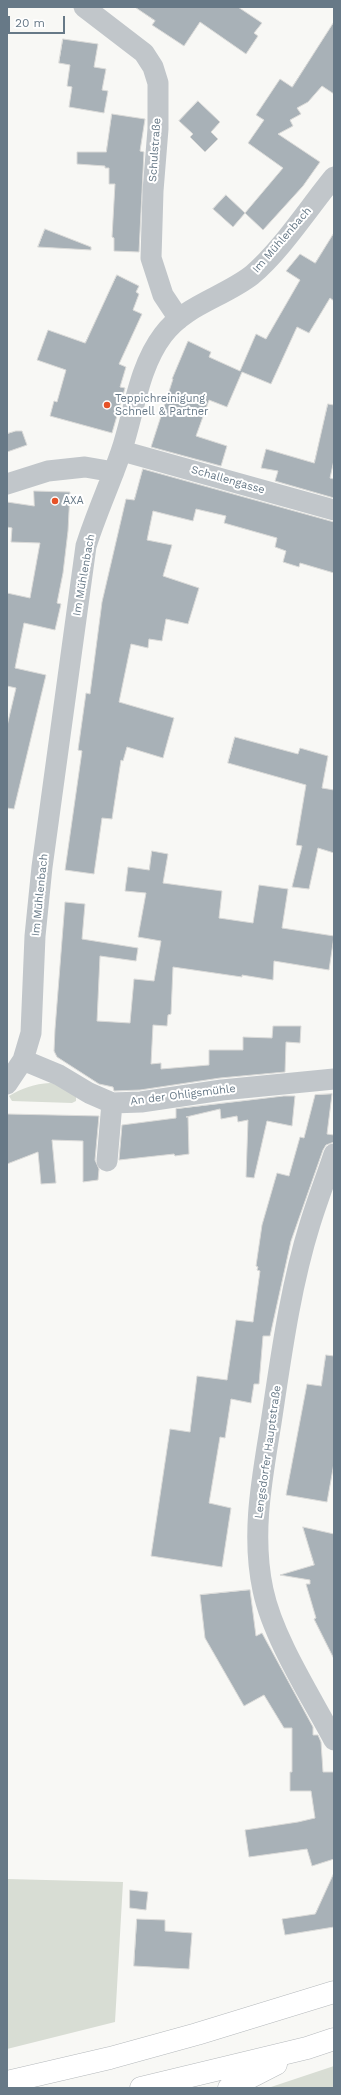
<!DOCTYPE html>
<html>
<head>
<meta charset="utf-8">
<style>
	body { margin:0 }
	#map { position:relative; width:341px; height:2095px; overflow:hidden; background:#f8f8f5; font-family:"Work Sans",sans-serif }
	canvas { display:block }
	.frame { position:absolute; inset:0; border:8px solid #677987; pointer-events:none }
	.scale { position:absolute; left:8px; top:16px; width:57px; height:18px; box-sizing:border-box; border:2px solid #677987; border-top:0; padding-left:5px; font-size:12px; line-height:14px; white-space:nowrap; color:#677987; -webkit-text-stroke:3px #fff; paint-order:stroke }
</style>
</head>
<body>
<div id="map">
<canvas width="341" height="2095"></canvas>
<div class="frame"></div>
<div class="scale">20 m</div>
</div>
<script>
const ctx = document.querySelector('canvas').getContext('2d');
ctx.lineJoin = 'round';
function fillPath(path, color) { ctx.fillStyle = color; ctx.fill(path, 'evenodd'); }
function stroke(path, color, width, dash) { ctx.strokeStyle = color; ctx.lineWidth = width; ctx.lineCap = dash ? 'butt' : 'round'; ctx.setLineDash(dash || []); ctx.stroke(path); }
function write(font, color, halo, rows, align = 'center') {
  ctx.font = font + ' "Work Sans",sans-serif'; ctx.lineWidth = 4; ctx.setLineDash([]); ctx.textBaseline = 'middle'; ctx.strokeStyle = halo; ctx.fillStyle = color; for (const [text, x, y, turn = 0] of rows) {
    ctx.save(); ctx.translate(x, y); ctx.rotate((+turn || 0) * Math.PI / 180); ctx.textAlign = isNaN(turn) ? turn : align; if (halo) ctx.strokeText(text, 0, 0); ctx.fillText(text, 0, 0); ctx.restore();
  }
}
const green = new Path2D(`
	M50,1083L58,1084L76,1096V1101L72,1103L12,1101L9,1096C22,1088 34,1084 50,1083Z
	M7,1879L123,1882L115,2022L7,2049Z
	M334,2066V2088H268Z`);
const building = new Path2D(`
	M135,7H238L262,23L254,33L258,36L246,54L200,22L184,46L152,25L155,21Z
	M334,22V94L322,86L308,102L297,108L301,114L290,120L293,126L278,134L320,162L303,186L263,230L245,213L283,168L248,143L264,120L256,115L280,79L292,87Z
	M63,39L98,44L94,67L106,69L102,90L108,91L104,113L69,107L72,87L67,86L70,65L59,63Z
	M198,101L220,122L211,132L218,139L205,152L190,137L193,134L179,121Z
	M112,114L145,119L140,151L144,152L139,252L114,251V238L112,237L115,184H109V168H105V166L77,164V152H106Z
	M226,195L245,213L233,227L213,209Z
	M45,229L91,247V250L38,247Z
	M334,233V301L330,298L309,333L297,327L271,384L242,372L227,407L209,400L196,436L227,446L221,466L151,447L173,379H172L188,341L211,352L209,357L240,371L256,334L266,339L300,280L286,271L300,254L315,263Z
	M117,275L139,286L136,292L139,294L133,310L142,314L119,364L126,367L120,387L125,388L112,433L50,416L54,401L57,402L66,370L37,360L48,330L85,343Z
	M328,404L334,405V460L330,478L334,479V498L275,481L278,471L261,468L266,449L314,463Z
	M16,431H22L27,445L7,452V434Z
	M143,469L334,522V573L300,563L299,567L283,562L286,551L275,547L277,538L224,523L226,516L196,509L193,521L153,511L147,540L172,545L163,576L199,588L188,624L166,619L162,641L149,639L148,648L131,644L119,702L174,718L163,758L127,747L123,761L121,760L112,819L102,818L94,874L65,870L82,751L78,750L86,693L90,694L102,602L126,499L134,500Z
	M34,491L70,492L68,531L63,573L57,603L61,604L55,630L24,623L15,668L46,675L14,809L7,808V726L16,688L7,686V593L30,598L40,543L11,542L12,528L7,527V502L34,506Z
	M235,737L298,754L300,748L328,756L322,788L334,790V853L318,848L309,889L292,887L302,846L296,845L306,785L228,763Z
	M152,851L168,854L163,883L222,891L219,918L253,923L259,885L288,889L282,928L334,936L329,970L274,961L273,980L242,975V977L173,967L171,1014L168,1015L167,1026L153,1025L151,1064L161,1063V1069L209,1065V1050H243V1037L272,1038L273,1026H301L300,1043L286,1042L285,1072L220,1078L140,1090L114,1091L113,1087L99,1084L57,1057L54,1051L55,1029L65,902L85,904L82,939L138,948L136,961L100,956L97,1021L130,1023L134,979L154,981L161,941L138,937L146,893L125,891L128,867L149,870Z
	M332,1094L327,1134L334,1135V1142L326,1145L323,1150L291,1241L270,1336H263L259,1384H254L251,1403L231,1399L225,1438L220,1437L209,1503L231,1508L222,1567L151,1556L170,1429L190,1432L197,1376L227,1380L236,1320L253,1322L260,1271L257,1270L258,1267L256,1266L262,1225L277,1173L289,1176L300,1137L304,1138L315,1095Z
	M284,1096H295L292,1126L267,1121L254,1178L246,1177L248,1120L238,1122L237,1116L221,1119L220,1109L186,1117H188L189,1154L175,1156L174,1154L119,1160L122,1125L176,1118V1109Z
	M7,1114L99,1116L95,1160L99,1169L98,1180L83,1182V1141L52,1140L56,1183L41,1184L38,1152L7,1164Z
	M326,1355L334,1356V1463L327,1502L286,1495L307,1384L321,1386Z
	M303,1527L334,1534V1659L314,1619L316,1618L306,1584H310V1580L280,1575L314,1565Z
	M250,1590L256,1636L262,1633L313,1727V1735H318L321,1742L323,1772H334V1859L312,1866L307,1849L249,1857L245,1830L298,1822L315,1818L311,1791H290V1772H292V1728H284L264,1695L244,1706L205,1638L200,1595Z
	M334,1873V1927L285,1935L282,1919L315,1914Z
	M130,1890L148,1892L146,1910L130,1908Z
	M137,1919L165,1920V1931L192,1933L189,1969L134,1966Z`);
const minor = new Path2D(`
	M84,7L144,53L153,67L158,83V129L153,191L151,258L163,295L179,319
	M122,451L334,510
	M7,484L48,471L85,467L114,472
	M23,1060L59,1075L89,1093L112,1103L141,1102L222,1090L334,1079
	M7,1084L23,1060L31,1033L35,936L42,867L86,546C96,514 110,484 121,452C134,414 138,368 163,335C185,305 224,297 252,275C281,251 310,206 334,177
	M334,1154C326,1178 317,1201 310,1224C290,1288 281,1357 271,1423C262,1479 251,1534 263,1590C273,1638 310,1695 334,1740
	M107,1161L112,1103`);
const highway = new Path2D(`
	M7,2082L110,2058L197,2034L334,1992
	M141,2088L307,2048L334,2039
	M229,2088L276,2064`);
const markers = [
	[107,405,4,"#e65227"],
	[55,501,4,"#e65227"]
];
const streetNames = [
	["Schulstraße",155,150,-86],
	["Im Mühlenbach",282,240,-49],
	["Schallengasse",228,480,16],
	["Im Mühlenbach",84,575,-80],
	["Im Mühlenbach",40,895,-84],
	["An der Ohligsmühle",183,1095,-7],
	["Lengsdorfer Hauptstraße",268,1452,-82]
];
const poiNames = [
	["Teppichreinigung",115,399],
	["Schnell & Partner",115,412],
	["AXA",63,501]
];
fillPath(green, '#d8ddd4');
fillPath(building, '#a8b1b7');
stroke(building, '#dadad8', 1);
stroke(highway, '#b5b9bc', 23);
stroke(minor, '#c1c6ca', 21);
stroke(highway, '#fff', 22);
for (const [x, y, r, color] of markers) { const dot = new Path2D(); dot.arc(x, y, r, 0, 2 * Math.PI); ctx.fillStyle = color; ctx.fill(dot); stroke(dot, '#fff', 1.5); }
write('11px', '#677987', '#fff', streetNames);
write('11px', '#677987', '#fff', poiNames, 'left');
</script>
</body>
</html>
